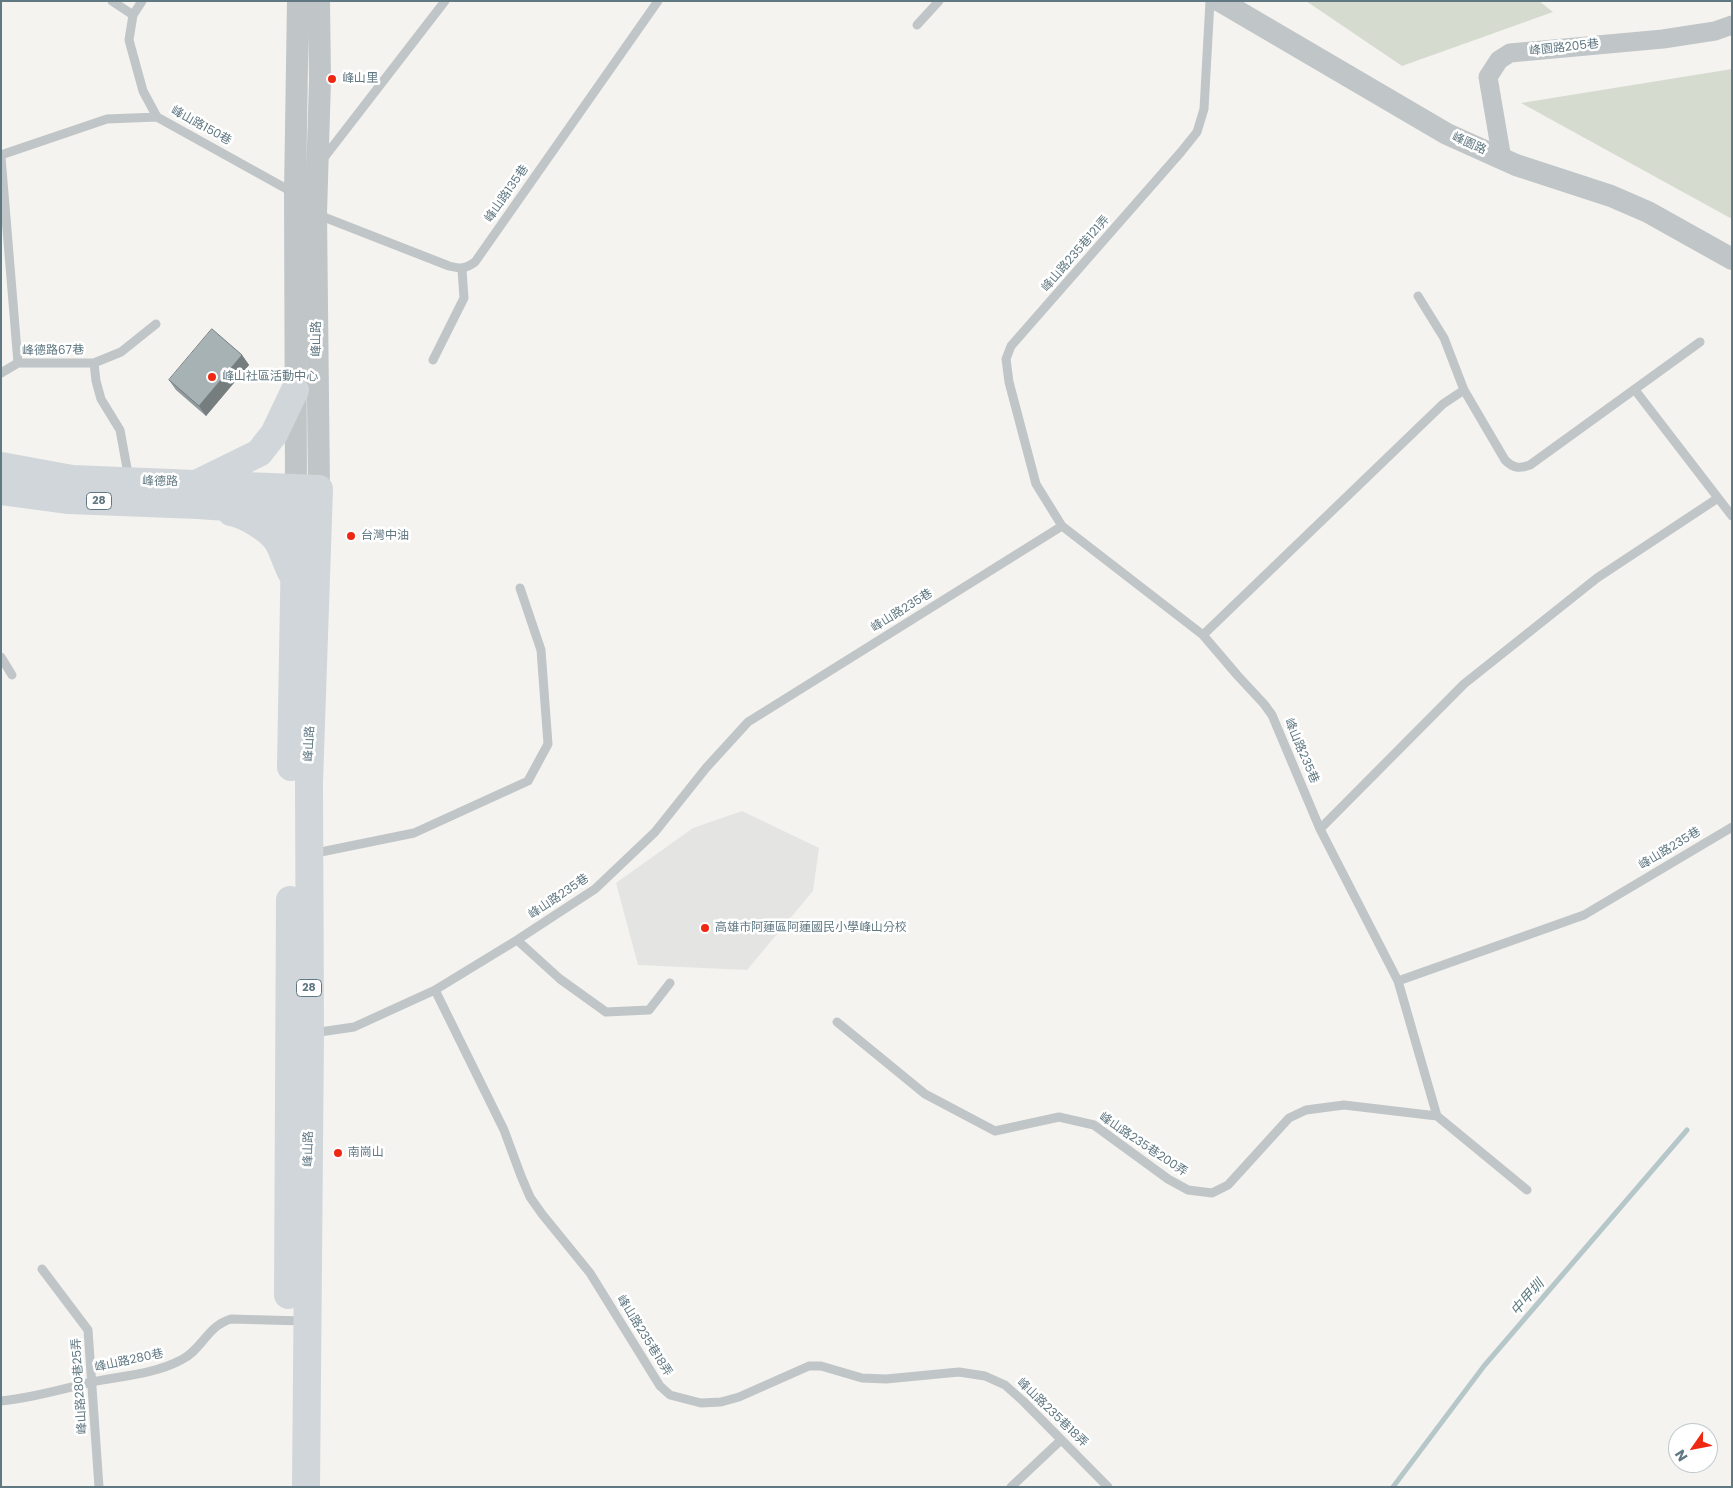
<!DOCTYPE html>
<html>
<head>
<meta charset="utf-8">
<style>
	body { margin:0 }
	#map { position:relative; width:1733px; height:1488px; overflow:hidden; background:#f4f3ef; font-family:Poppins,sans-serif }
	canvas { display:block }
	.frame { position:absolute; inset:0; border:2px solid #607882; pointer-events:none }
	.north { position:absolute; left:1668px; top:1423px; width:50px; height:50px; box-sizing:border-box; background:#fff; border:1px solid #bfc9cd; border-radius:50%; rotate:237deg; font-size:14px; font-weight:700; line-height:20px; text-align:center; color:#607882 }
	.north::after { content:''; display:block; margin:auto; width:18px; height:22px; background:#ef2814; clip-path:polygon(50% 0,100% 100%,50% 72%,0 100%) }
</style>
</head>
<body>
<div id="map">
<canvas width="1733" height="1488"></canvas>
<div class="frame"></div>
<div class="north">N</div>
</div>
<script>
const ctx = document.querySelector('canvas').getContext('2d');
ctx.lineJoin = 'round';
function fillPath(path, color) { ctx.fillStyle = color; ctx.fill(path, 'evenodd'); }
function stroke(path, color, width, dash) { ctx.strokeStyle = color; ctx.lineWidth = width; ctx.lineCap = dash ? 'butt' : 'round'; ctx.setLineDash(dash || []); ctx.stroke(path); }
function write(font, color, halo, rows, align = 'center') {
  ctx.font = font + ' Poppins,"Noto Sans TC",sans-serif'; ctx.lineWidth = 5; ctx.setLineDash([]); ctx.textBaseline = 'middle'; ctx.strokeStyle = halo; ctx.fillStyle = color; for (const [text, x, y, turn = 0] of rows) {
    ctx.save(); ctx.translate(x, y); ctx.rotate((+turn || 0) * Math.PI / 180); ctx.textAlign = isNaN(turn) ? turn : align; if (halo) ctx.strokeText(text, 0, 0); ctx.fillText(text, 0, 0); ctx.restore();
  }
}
const built = new Path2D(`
	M742,811L819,848L813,891L747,970L638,965L616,883L693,828Z`);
const green = new Path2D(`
	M1306,1H1539L1553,12L1402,66Z
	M1732,69V219L1521,103Z`);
const stream = new Path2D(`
	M1393,1487L1484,1366L1687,1130`);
const service = new Path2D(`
	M112,1L133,15
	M142,1L133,15L129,40L143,91L157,117
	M1210,1L1204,109L1197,132L1181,152L1011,346L1006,359L1009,382L1036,484L1062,526L1203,635L1238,676L1264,704L1272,715L1320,829L1398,981L1437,1116L1527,1190
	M917,25L939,1
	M1,155L107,119L157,117L294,193
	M1,157L18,363
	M323,159L445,1
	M316,214L449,266C461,269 465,269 475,262L658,1
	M1418,296L1444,338L1464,390L1505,460C1513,468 1519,469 1530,465L1700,342
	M433,360L464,298L462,270
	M94,363L96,381L101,399L120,430L129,479
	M1,373L18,363H94L121,352L156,324
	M1635,390L1732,516
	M1203,635L1443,404L1464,390
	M1,657L12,675
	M1320,829L1464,684L1597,578L1718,498
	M311,854L414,833L528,781L548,744L541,650L520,588
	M517,940L560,979L606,1012L649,1010L670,983
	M1398,981L1584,915L1732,827
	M435,990L504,1130L521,1176L530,1197L542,1214L590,1273L660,1386L670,1395L701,1403L721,1402L739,1397L809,1366H821L862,1378L886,1379L959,1372L985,1376L1005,1385L1023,1401L1108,1487
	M837,1022L925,1094L995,1131L1059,1117L1094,1125L1168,1179L1188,1190L1212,1193L1228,1185L1289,1118L1306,1110L1344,1105L1437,1116
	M313,1033L354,1027L435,990L517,940L595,889L655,832L706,768L748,722L1062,526
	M42,1269L88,1330L99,1487
	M1,1401C32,1398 62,1389 92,1382C121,1376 155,1374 181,1360C202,1350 207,1326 231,1319L304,1321
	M1011,1487L1061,1440`);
const minor = new Path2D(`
	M1502,159L1488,77L1499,60L1510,53L1663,39L1715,31L1732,25`);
const tertiary = new Path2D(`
	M1220,1L1447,134L1516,165L1611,196L1648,212L1732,259
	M296,489L295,193L298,1
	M319,489L316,214L320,80L319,1`);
const primary = new Path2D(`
	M1,466L72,479L319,489L309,782L310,1034L306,1487
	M200,482L259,453L274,434L295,390
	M1,491L69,500L198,505L314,513
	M231,512C246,515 270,529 278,542C283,551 286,562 291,572
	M291,767L296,489
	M288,1295L290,900`);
const wall = new Path2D(`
	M242,355L249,365L206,416L176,390L169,380Z`);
const shadedWall = new Path2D(`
	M242,355L249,365L206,416L199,406Z`);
const building = new Path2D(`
	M212,329L242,355L199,406L169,380Z`);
const markers = [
	[332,79,5,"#ef2814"],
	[212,377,5,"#ef2814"],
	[351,536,5,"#ef2814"],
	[705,928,5,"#ef2814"],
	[338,1153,5,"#ef2814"]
];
const shields = [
	[99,501,25],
	[309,988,25]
];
const shieldNames = [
	["28",99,501],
	["28",309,988]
];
const streetNames = [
	["峰園路205巷",1564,48,-6],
	["峰山路150巷",201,126,29],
	["峰園路",1469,144,24],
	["峰山路135巷",507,194,-55],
	["峰山路235巷121弄",1076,254,-49],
	["峰山路",317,339,-90],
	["峰德路67巷",53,351,-1],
	["峰德路",160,482,1],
	["峰山路235巷",902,611,-32],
	["峰山路",310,744,-88],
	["峰山路235巷",1301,751,67],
	["峰山路235巷",1670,849,-31],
	["峰山路235巷",559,897,-34],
	["峰山路235巷200弄",1143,1145,34],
	["峰山路",309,1149,-89],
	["峰山路235巷18弄",644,1336,58],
	["峰山路280巷",129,1361,-12],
	["峰山路280巷25弄",80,1386,-94],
	["峰山路235巷18弄",1052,1413,44]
];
const poiNames = [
	["峰山里",342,79],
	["峰山社區活動中心",222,377],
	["台灣中油",361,536],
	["高雄市阿蓮區阿蓮國民小學峰山分校",715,928],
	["南崗山",348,1153]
];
const waterNames = [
	["中甲圳",1528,1298,-49]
];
fillPath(built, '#e4e5e3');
fillPath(green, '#d6dbd0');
stroke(stream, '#b6c7c9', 5);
stroke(service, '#c0c5c7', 9);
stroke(minor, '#c0c5c7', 19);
stroke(tertiary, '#c0c5c7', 22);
stroke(primary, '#d0d6da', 28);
fillPath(wall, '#90999c');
fillPath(shadedWall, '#757d7f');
fillPath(building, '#a7b2b5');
stroke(building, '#757d7f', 1);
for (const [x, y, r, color] of markers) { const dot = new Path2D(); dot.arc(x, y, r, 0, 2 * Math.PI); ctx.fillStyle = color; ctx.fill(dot); stroke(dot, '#fff', 2); }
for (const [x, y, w] of shields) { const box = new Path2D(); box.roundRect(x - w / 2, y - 8.5, w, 17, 4); ctx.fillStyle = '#fff'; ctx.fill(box); stroke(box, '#607882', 1); }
write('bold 11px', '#607882', null, shieldNames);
write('12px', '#607882', '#fff', streetNames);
write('12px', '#607882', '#fff', poiNames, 'left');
write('italic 14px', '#5b7b80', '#fff', waterNames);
</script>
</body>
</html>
